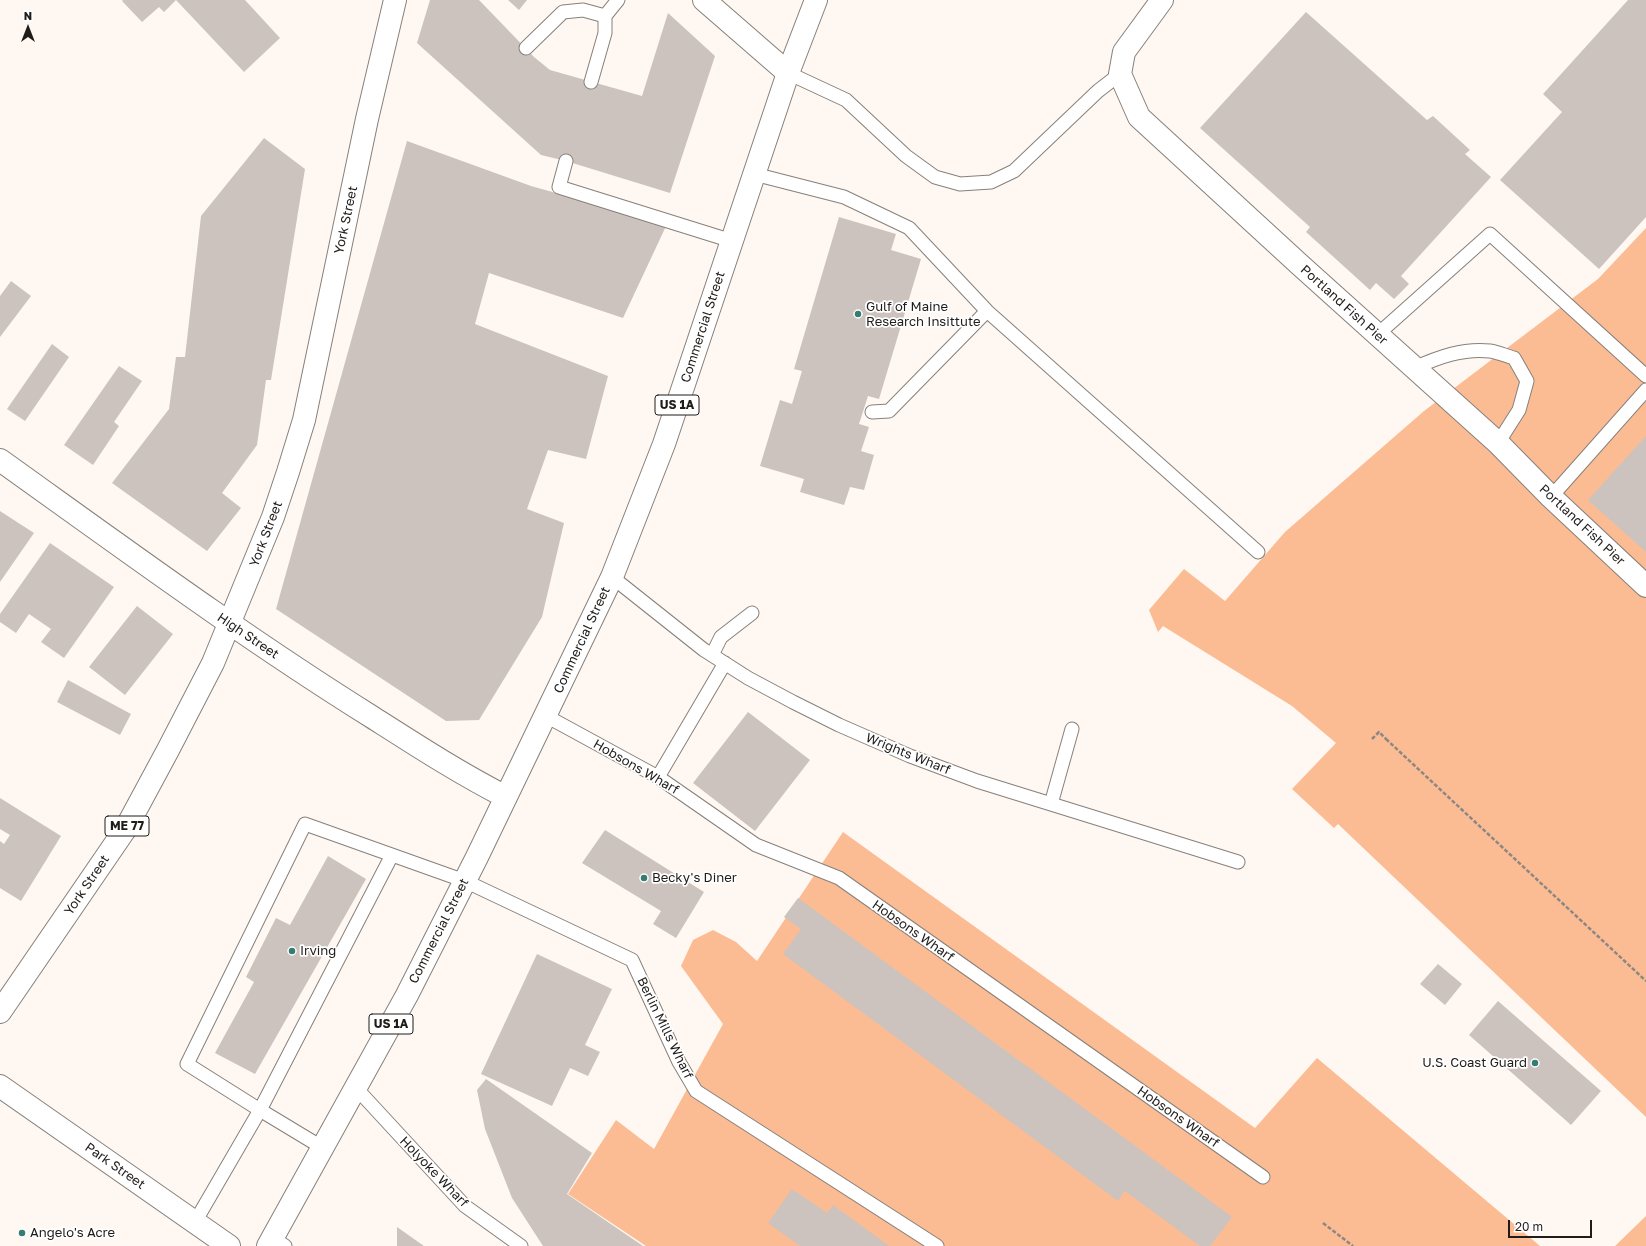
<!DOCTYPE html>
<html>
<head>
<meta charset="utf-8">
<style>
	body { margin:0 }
	#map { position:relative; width:1646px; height:1246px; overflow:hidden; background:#fef7f2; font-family:"Golos Text",sans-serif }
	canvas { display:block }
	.north { position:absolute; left:8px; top:8px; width:40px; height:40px; -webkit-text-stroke:3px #fff; paint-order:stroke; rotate:0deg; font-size:11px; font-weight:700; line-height:16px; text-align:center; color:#1f1c1a }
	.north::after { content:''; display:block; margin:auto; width:14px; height:18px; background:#1f1c1a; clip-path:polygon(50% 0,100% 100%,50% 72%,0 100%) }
	.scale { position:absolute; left:1508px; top:1220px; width:84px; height:18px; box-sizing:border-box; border:2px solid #1f1c1a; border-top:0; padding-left:5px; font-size:12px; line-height:14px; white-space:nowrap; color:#1f1c1a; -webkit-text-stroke:3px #fff; paint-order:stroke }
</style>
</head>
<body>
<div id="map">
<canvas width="1646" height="1246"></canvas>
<div class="north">N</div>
<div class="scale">20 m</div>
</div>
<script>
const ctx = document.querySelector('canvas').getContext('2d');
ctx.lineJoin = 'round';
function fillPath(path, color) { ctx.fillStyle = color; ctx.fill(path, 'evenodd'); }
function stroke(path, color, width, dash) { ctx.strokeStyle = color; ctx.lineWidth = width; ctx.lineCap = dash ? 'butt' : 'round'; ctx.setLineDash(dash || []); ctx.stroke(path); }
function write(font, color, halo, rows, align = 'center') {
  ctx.font = font + ' "Golos Text",sans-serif'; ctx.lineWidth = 3.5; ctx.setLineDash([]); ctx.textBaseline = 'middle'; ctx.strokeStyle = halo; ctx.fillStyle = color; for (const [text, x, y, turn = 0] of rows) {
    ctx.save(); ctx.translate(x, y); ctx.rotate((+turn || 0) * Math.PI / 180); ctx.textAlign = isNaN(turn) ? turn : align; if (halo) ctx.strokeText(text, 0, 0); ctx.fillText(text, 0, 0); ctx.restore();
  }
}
const water = new Path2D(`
	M1646,228V1117L1338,824L1334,828L1292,789L1336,743L1292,706L1163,626L1158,632L1149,610L1184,569L1225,601L1285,532L1424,411L1598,279Z
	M843,832L1255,1128L1317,1058L1540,1246H646L568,1194L616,1120L654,1149L723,1024L681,966L693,940L713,930L736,942L757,961Z
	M1646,1216V1246H1615Z`);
const building = new Path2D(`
	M123,0H245L280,38L244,72L176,0L164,12L159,7L142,22L122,1Z
	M430,0H479L534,57L550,70L642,96L668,13L715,56L670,193L566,161L541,155L417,43Z
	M508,0H527L519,10Z
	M1628,0H1646V217L1599,269L1500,180L1562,112L1543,94Z
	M1306,12L1427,120L1433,116L1470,150L1465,154L1491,177L1401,276L1409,284L1394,299L1376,283L1370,290L1306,232L1310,227L1200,128Z
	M264,138L305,169L271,380H266L257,445L222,493L241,508L207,551L112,483L169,409L176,357H185L201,216Z
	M407,141L531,186L667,224L623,318L489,273L475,324L608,376L586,459L548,450L527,509L564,523L542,617L479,720L446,721L276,609Z
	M839,217L896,234L891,250L921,259L879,399L868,396L859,424L869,427L861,451L874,455L864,490L850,487L844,505L800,492L804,479L760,466L780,400L792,404L802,371L794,369Z
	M11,281L31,296L0,337V296Z
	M52,344L69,357L25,421L7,409Z
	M119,366L142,381L114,422L119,426L93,465L64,445Z
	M1646,436V552L1588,500Z
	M0,511L34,533L0,582Z
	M50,543L114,587L64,658L41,642L51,629L29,614L16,633L0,622V614Z
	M137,606L173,634L125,695L89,667Z
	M68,680L131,714L120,735L57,702Z
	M748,712L810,760L755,831L693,783Z
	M0,798L61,836L21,901L0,888V841L4,844L10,835L0,829Z
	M605,830L704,892L676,938L653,924L661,911L582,863Z
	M328,856L366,879L255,1074L215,1053L254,982L246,977L276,918L290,925Z
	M798,898L1232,1217L1210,1246H1200L1125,1191L1118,1201L783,954L801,929L784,917Z
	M537,954L612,989L585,1045L600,1052L588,1076L570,1068L552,1106L481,1074Z
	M1438,964L1462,984L1445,1005L1420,984Z
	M1498,1001L1601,1091L1571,1125L1469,1035Z
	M486,1079L592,1153L567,1194L643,1246H543L512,1198L485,1129L477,1090Z
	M792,1189L827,1213L833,1205L889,1246H800L768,1223Z
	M397,1227L424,1246H397Z`);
const path = new Path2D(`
	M1372,739L1379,732L1386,739
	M1386,739L1646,981
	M1323,1223L1353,1246`);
const service = new Path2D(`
	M526,48L563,12L583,10L605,16
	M788,73L846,100L906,156L935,177L960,184L991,182L1014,171L1098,91L1120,74
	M591,82L605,33V16L618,0
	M566,161L559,187L732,241
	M754,174L844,197L909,228L987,311L1258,552
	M1377,335L1490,234L1646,376
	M1414,368C1439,357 1463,348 1490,351C1498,352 1506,356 1514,358L1527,381L1519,410L1498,443
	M872,412L889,411L987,311
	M1551,497L1646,390
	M612,577L704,650L748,678L793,702L839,725L910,756L977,781L1238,862
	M712,655L721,637L752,613
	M546,716L658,777L756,845L839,878L1263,1177
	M658,777L725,663
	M1051,804L1072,729
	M392,855L260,1110L187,1064L305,824L465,881L632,960L679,1062L696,1091L937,1246
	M356,1088L465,1206L521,1246
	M195,1222L260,1110L323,1148
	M273,1238L285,1246`);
const minor = new Path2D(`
	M704,0L788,73
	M1162,0L1124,52L1120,74L1139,117L1299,264L1498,443L1551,497L1646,586`);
const tertiary = new Path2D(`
	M229,624L273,517L288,472L304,420L367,119L395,0`);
const primary = new Path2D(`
	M0,460C123,548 244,637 372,717C416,745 459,773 506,797
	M0,1012L126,828L168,750L213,663L229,624
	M0,1086L229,1246
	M268,1246L407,995L477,857L612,577L664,444L788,73L816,0`);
const markers = [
	[858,314,4,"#357c74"],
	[644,878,4,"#357c74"],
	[292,951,4,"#357c74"],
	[1535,1063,4,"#357c74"],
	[22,1233,4,"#357c74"]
];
const shields = [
	[677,405,44],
	[127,826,44],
	[391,1024,44]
];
const shieldNames = [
	["US 1A",677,405],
	["ME 77",127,826],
	["US 1A",391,1024]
];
const streetNames = [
	["York Street",346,220,-78],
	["Portland Fish Pier",1344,305,42],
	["Commercial Street",703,327,-72],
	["Portland Fish Pier",1582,525,43],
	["York Street",266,534,-69],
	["High Street",248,636,34],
	["Commercial Street",582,640,-65],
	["Wrights Wharf",908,754,22],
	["Hobsons Wharf",636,767,30],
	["York Street",87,885,-56],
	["Commercial Street",439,931,-63],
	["Hobsons Wharf",913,931,35],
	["Berlin Mills Wharf",665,1028,64],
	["Hobsons Wharf",1178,1117,35],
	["Park Street",115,1166,35],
	["Holyoke Wharf",434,1172,46]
];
const poiNames = [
	["Gulf of Maine",866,307],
	["Research Insittute",866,322],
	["Becky's Diner",652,878],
	["Irving",300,951],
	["U.S. Coast Guard",1527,1063,"right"],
	["Angelo's Acre",30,1233]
];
fillPath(water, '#fcbc93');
fillPath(building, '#ccc3be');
stroke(service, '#87807b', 15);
stroke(minor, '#87807b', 24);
stroke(tertiary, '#87807b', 24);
stroke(primary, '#87807b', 24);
stroke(path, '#8c8783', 2.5, [4, 2]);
stroke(service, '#fff', 13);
stroke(minor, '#fff', 22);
stroke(tertiary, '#fff', 22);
stroke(primary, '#fff', 22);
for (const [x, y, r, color] of markers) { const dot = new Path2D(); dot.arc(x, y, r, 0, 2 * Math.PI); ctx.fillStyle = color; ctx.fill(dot); stroke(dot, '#fff', 1.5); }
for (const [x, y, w] of shields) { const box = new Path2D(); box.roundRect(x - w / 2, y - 10, w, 20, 3); ctx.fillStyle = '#fff'; ctx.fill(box); stroke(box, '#1f1c1a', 1); }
write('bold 12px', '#1f1c1a', null, shieldNames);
write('13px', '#1f1c1a', '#fff', streetNames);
write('13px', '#1f1c1a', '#fff', poiNames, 'left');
</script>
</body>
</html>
